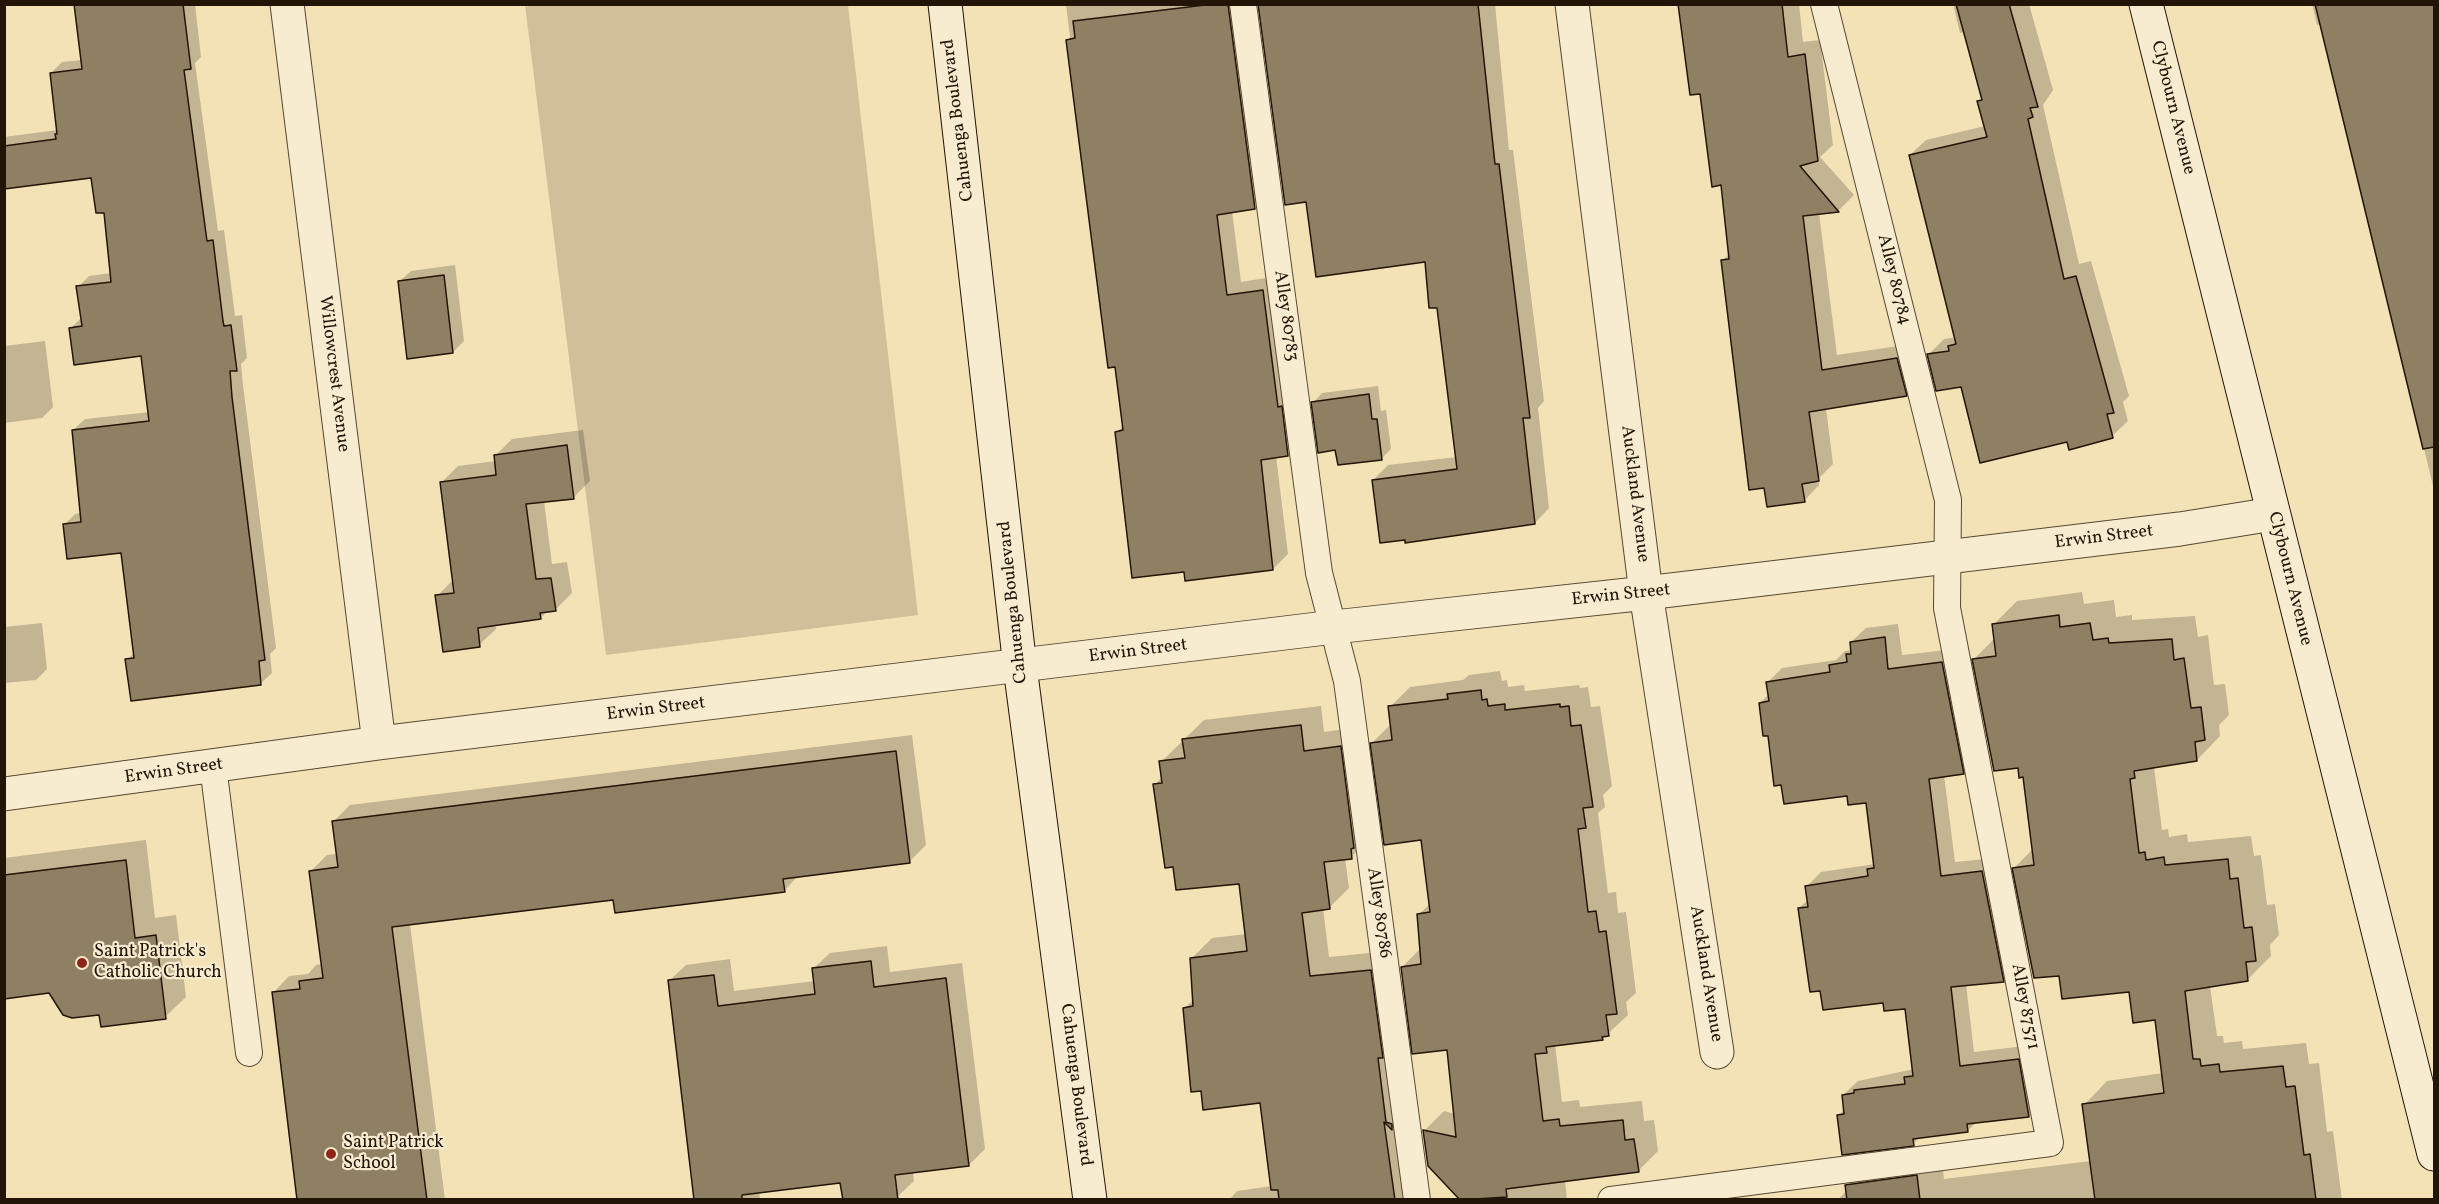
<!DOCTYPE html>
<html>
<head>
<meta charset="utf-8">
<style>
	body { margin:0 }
	#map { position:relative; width:2439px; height:1204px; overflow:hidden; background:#f4e2b7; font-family:Vollkorn,serif }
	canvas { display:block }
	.frame { position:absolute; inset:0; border:6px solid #221407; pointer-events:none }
</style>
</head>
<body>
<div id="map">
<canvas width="2439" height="1204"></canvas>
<div class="frame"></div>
</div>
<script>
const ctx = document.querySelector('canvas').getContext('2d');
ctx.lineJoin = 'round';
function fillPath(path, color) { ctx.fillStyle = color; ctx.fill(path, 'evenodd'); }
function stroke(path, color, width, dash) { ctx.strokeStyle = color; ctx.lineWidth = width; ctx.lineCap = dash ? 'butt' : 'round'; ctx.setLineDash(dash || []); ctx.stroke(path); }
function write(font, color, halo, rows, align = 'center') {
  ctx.font = font + ' Vollkorn,serif'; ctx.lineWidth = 4.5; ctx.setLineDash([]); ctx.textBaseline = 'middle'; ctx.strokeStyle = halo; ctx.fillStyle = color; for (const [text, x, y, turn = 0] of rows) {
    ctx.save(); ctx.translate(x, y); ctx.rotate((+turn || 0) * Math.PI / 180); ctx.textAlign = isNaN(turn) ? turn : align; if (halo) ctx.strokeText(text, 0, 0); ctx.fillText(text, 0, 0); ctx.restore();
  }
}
const green = new Path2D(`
	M525,5H848L918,615L606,655Z`);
const shadow = new Path2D(`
	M76,4H195L201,57L195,63L218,231L224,230L235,316L242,315L247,358L241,364L243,385L276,648L270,654L272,673L260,684L127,660L135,652L123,552L64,525L75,514L82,513L73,430L85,419L150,412L143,354L71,328L82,317L78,287L89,276L112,273L105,211L92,176L4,187V137L58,130L51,73L62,62L82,60Z
	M1066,4H1244L1269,192L1254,207L1232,211L1241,282L1278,276L1302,440L1288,455L1276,456L1288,554L1273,569L1185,570L1117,432L1124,425L1117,365L1110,366Z
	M1260,4H1495L1509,150H1513L1544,401L1538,408L1549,508L1535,523L1373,480L1388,465L1457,457L1438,306L1426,261L1308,201Z
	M1679,4H1799L1803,42L1820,40L1833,145L1820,157L1854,195L1839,210L1819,213L1837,355L1912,344L1921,379L1906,395L1826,408L1833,464L1818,479L1819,485L1804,501L1723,260L1730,253L1723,183Z
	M1953,4H2029L2053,90L2043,105L2079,264L2091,261L2129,396L2123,402L2128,421L2112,436L2068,440L1962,386L1929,354L1944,339L1956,337L1910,155L1926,140L1985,126L1978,102L1983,98L1965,32L1960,33Z
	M2312,4H2434V153L2358,171L2321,24L2317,25Z
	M2434,193V490L2366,208L2377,197Z
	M455,265L464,341L453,352L399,282L411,271Z
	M45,341L53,407L42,418L4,423V346Z
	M1378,386L1381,411L1386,410L1391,449L1382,458L1337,449L1313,403L1322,393Z
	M583,430L590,481L574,497L544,501L552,564L567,562L572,593L555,610L548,611L540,618L495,624L496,629L479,645L437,596L453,580L442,482L458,466L496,461L495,456L512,439Z
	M2082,592L2084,604L2114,600L2116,617L2132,615V620L2195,616L2198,637L2208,635L2214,685L2225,684L2229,715L2219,725L2220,736L2197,760L2154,767L2162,830L2168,829L2169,837L2187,834L2188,842L2251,836L2254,856L2261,855L2267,905L2275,904L2279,935L2270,945L2271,956L2247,980L2210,986L2217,1036H2223L2224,1043L2242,1041L2243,1049L2306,1043L2309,1064L2319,1063L2327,1132L2333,1131L2342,1200H1838L1847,1190V1185L1871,1161L1941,1152L1944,1179L2091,1161L2084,1105L2107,1081L2163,1073L2156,1018L2131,991L2060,974L2014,868L2033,849L2024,775L1974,659L1995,638L1993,625L2017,601Z
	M42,623L47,669L36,680L4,683V627Z
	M1898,624L1902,655L1956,649L1977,759L1963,773L1944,775L1955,862L1996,858L2017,966L2003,980L1966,984L1974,1052L2033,1045L2043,1101L2029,1115L1977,1122L1968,1130L1921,1136L1913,1144L1838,1116L1845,1109L1843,1095L1858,1081L1914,1069L1906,1007L1822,989L1799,908L1808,900L1807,886L1821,872L1875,864L1867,801L1848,794L1769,734L1760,703L1769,694L1768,682L1782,668L1836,660L1845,651L1852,650L1851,642L1866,628Z
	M1500,671L1502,681L1507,680L1508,687L1524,685L1525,691L1579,685L1580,688L1588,687L1591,707L1600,706L1612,786L1603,795L1605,807L1598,813L1608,893L1616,892L1618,913L1626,912L1636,993L1626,1002L1628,1015L1602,1039L1555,1044L1562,1102L1579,1100L1580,1107L1642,1101L1644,1121L1654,1120L1658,1151L1638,1171L1565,1180L1567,1200H1462L1424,1131L1444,1111L1455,1114L1449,1048L1402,967L1421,948L1418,915L1431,903L1423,839L1372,743L1392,723L1390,707L1410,687L1463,680L1469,675Z
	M1321,706L1324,732L1360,727L1371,837L1351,857L1345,858L1349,888L1329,908H1323L1329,957L1390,951L1417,1200H1229L1237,1191L1272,1186L1261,1101L1185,1008L1194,999L1192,958L1212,938L1247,934L1241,882L1175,865L1155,785L1162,777L1161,762L1204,720Z
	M912,735L926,845L909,862L799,875L784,891L615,898L410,924L445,1200H299L273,993L289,976L308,974L316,965L322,964L311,871L327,855L338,854L334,821L350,805Z
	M146,840L155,918L176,915L186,997L165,1017L100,1013L50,992L4,997V858Z
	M887,946L890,972L962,963L985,1149L969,1165L913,1172L914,1181L897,1197L842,1181L759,1191L760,1200H697L669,981L686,965L730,959L734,991L815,981L813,969L830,953Z`);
const building = new Path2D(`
	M74,4H183L191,69L184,70L207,241L213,240L223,321L224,326L231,325L237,371H230L232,397L265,660L259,661L261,685L131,701L125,659L134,658L121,553L67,559L63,524L81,522L72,430L149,421L141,356L74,365L69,328L82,326L76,286L111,282L104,213H96L91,178L4,189V146L56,139L55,134H57L50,73L82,69Z
	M1213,4H1228L1255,209L1217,215L1227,295L1263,290L1278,407L1282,406L1288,456L1261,460L1273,570L1185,581L1184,572L1132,578L1115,432L1123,430L1115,367L1108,368L1066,40L1075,38L1073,21Z
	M1258,4H1478L1495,164H1499L1530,418H1523L1535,524L1405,543V540L1380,543L1372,480L1457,469L1437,308H1429L1425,262L1316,277L1306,202L1285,205Z
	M1678,4H1782L1788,57L1805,54L1818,161L1800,166L1839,212L1803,216L1822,370L1897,358L1907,396L1809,412L1819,481L1802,484L1805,502L1767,507L1764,488L1749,490L1721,260L1729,259L1721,185L1712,187L1700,94L1690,95Z
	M1956,4H2009L2038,107L2030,108L2033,117L2028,119L2064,279L2076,276L2114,413L2107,414L2113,438L2069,450L2067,442L1980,463L1961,387L1936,391L1927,354L1949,351L1948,346L1956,344L1909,155L1987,137L1977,101L1982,100Z
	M2315,4H2434V447L2423,449Z
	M444,275L453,353L407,359L398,281Z
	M1369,394L1372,419H1377L1382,460L1338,465L1335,450L1318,453L1311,402Z
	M567,445L574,499L526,504L536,579L551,578L556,611L540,613L541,619L478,628L480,647L443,652L435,595L454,593L440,482L496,475L494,455Z
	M2059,615L2060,627L2090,623L2093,640L2108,638L2109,643L2172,639L2174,660L2184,658L2191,708L2201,707L2205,740L2195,742L2197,761L2134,771L2135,778L2130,779L2139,853L2145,852L2146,860L2164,857L2165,865L2228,859L2230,879L2238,878L2244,928L2252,927L2256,961L2246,962L2248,981L2185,991L2193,1059H2200L2201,1066L2219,1064L2220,1072L2283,1066L2286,1087L2295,1086L2304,1155L2310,1154L2316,1200H2095L2082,1104L2164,1093L2155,1020L2133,1023L2129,992L2062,999L2059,976L2034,978L2012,868L2034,865L2023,777L2019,778L2018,768L1994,771L1972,659L1996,656L1992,624Z
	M1885,637L1888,669L1942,662L1964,774L1929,779L1941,876L1982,871L2004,982L1951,987L1960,1066L2019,1059L2029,1117L1967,1124L1968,1132L1913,1139L1914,1146L1842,1155L1837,1115L1844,1114L1842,1095L1854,1093V1090L1905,1084L1904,1077L1913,1076L1905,1009L1884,1011L1883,1003L1823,1010L1820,991L1810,992L1798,908L1808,907L1805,886L1868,876L1867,869L1874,868L1866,803L1848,805L1847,796L1784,804L1781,785L1774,786L1768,736H1763L1759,703L1769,701L1766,682L1830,672L1829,665L1847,662L1846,654H1851L1850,642Z
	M1481,690L1482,700L1487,699L1488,706L1505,704V710L1560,704V707L1569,706L1571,726L1581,725L1593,807L1583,808L1586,828L1578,829L1588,912L1596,911L1599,932L1606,931L1617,1014L1606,1015L1609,1036L1602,1037L1603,1040L1546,1047L1547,1053L1535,1054L1543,1121L1559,1119L1560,1126L1623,1120L1625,1140L1634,1139L1639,1172L1506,1189L1507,1197L1460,1200L1428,1166L1423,1130L1456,1137L1447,1050L1412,1054L1401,967L1421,964L1417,914L1430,912L1421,840L1384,845L1370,743L1392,740L1388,706L1448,699L1447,694Z
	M1301,725L1304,751L1341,746L1354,848L1351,849L1352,859L1324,862L1330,909L1302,913L1310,976L1371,970L1383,1058H1378L1386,1122L1392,1124V1130L1384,1122L1395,1200H1279L1278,1190H1271L1260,1103L1203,1110L1201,1091L1191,1092L1183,1008L1193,1006L1190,958L1247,951L1239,884L1176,890L1173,867L1165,868L1153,784L1162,783L1159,761L1185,758L1182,739Z
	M896,751L910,863L783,879L785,892L615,913L613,900L392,927L427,1200H297L272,992L300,989L299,981L323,978L309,871L338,867L332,821Z
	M126,860L135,938L156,935L166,1019L101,1027L99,1015L72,1018L63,1015L49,993L4,999V875Z
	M871,961L874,987L946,978L969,1166L895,1175L898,1200H843L840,1183L742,1195V1200H694L668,980L714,975L718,1006L815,994L812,968Z
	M1917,1175L1920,1200H1847L1845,1185Z`);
const lane = new Path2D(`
	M1243,4L1319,573L1347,681L1417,1200
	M213,766L249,1053
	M1611,1200L2050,1143L1947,608L1948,500L1824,4`);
const street = new Path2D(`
	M287,4L379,743
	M1572,4L1646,593L1717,1052
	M4,794L379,743L1334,627L1646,593L2180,529L2273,514`);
const secondary = new Path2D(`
	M945,4L1020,667L1090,1200
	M2146,4L2434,1154`);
const markers = [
	[82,963,6,"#8f2418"],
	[331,1154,6,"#8f2418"]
];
const streetNames = [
	["Clybourn Avenue",2172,108,76],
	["Cahuenga Boulevard",959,120,-97],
	["Alley 80784",1893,280,76],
	["Alley 80783",1285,316,82],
	["Willowcrest Avenue",333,374,83],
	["Auckland Avenue",1634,494,83],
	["Erwin Street",2104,538,-7],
	["Clybourn Avenue",2289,579,76],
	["Erwin Street",1621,596,-6],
	["Cahuenga Boulevard",1014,602,-96],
	["Erwin Street",1138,652,-7],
	["Erwin Street",656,710,-7],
	["Erwin Street",174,772,-8],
	["Alley 80786",1378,913,82],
	["Auckland Avenue",1705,974,81],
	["Alley 87571",2024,1007,79],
	["Cahuenga Boulevard",1075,1085,83]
];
const poiNames = [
	["Saint Patrick's",94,953],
	["Catholic Church",94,974],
	["Saint Patrick",343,1144],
	["School",343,1165]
];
fillPath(green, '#d0bf99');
fillPath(shadow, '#0003');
fillPath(building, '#8f7f63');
stroke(building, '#221407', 1.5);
stroke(lane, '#564833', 28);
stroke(street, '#564833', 35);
stroke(secondary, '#221407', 35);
stroke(lane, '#f8ecd0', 26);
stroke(street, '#f8ecd0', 33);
stroke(secondary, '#f8ecd0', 33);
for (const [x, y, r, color] of markers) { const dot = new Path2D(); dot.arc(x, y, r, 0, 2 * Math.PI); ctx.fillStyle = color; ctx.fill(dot); stroke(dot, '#f8ecd0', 2); }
write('18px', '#221407', '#f8ecd0', streetNames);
write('18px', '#221407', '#f8ecd0', poiNames, 'left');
</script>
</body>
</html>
